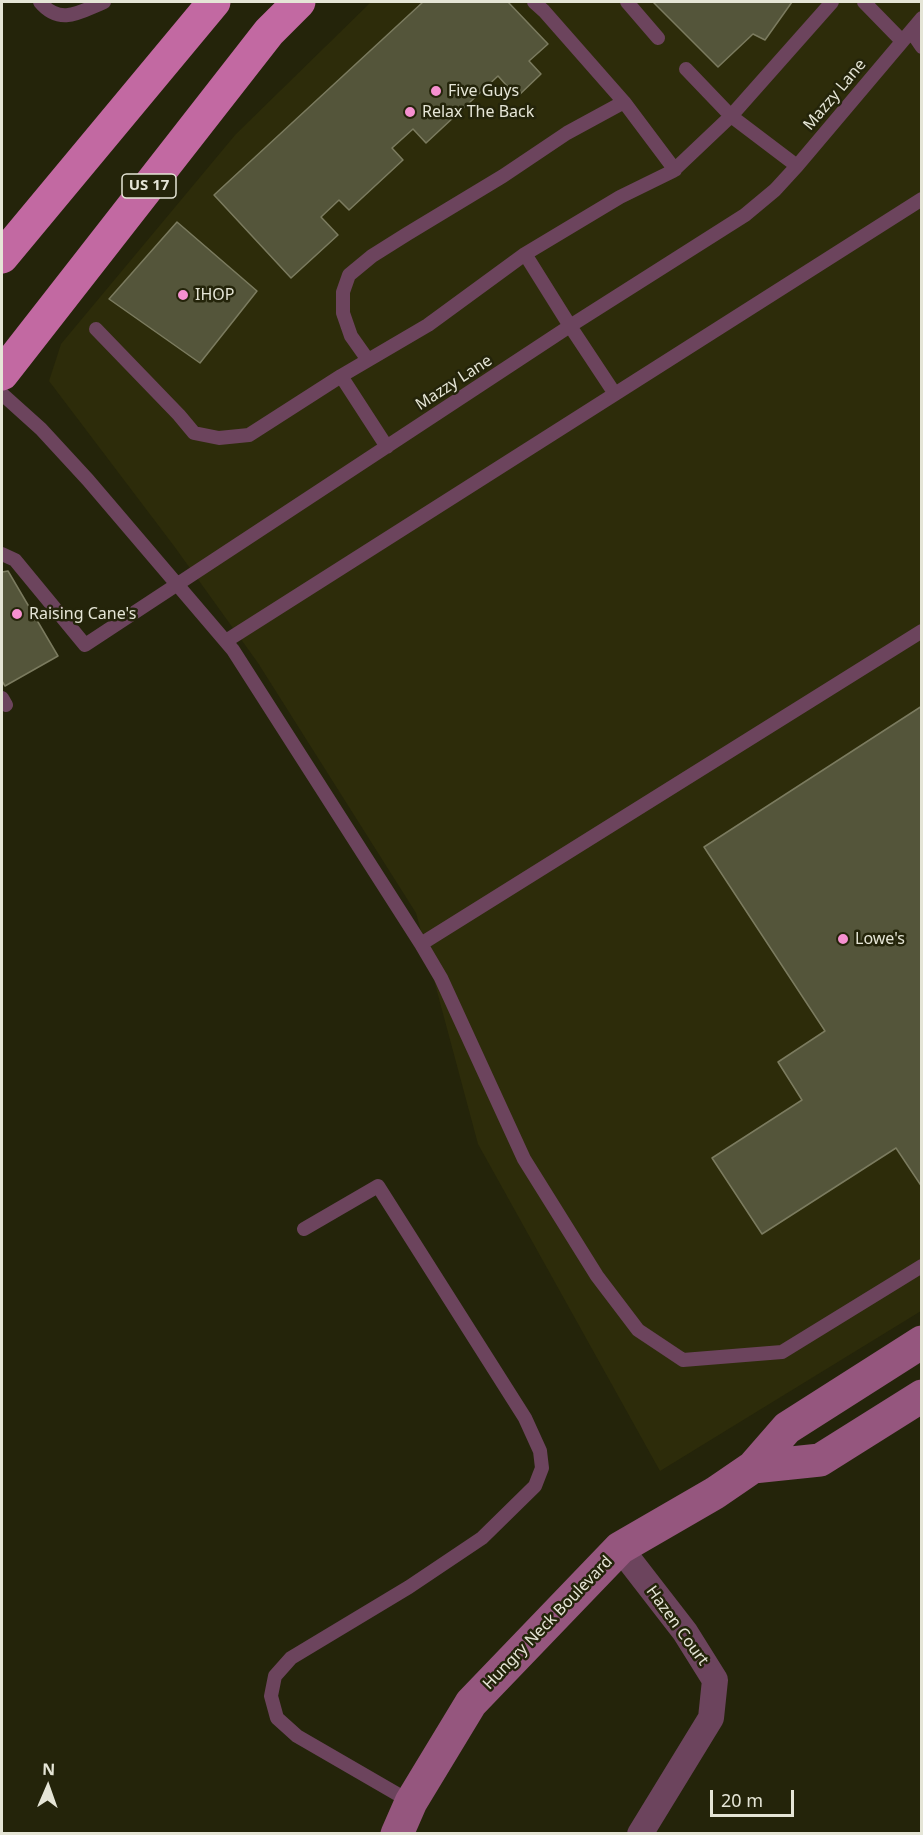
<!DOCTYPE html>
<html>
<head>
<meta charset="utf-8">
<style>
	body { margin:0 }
	#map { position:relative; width:923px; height:1835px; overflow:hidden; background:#24240a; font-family:"Noto Sans",sans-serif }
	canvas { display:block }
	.frame { position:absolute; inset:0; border:3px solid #e5e5d6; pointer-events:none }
	.north { position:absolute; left:18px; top:1757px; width:60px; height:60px; -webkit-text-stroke:4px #24240a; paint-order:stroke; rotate:2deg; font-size:16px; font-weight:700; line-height:24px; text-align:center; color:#e5e5d6 }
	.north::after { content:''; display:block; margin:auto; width:21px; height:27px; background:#e5e5d6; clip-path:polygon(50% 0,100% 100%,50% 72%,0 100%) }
	.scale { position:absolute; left:710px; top:1790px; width:84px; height:27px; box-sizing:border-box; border:3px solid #e5e5d6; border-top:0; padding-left:8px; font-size:18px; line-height:21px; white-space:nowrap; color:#e5e5d6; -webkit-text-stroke:4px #24240a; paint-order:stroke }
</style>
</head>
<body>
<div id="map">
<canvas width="923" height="1835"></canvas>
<div class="frame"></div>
<div class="north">N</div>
<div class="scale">20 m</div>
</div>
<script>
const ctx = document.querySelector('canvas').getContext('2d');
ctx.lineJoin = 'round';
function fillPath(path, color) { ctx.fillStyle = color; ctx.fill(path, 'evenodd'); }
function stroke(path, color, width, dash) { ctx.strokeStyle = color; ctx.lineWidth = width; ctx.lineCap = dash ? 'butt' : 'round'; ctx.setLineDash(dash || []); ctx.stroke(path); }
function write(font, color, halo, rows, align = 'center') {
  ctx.font = font + ' "Noto Sans",sans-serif'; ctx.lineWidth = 5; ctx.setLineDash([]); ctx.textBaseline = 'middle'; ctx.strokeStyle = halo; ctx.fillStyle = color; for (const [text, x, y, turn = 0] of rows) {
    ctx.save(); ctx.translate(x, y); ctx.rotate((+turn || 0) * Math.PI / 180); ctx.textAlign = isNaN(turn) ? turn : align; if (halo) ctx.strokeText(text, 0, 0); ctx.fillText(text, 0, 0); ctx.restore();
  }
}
const built = new Path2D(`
	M371,2H921V1311L660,1471L478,1144L416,913L258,663L174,546L49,381L61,344L236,134Z`);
const building = new Path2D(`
	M423,2H508L548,44L529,61L541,74L517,97L498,76L426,143L413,129L392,148L403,160L349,210L339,200L321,217L338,235L291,278L214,195Z
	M653,2H792L765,40L753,34L718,67Z
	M177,222L257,291L200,363L109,299Z
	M2,570V572L8,571L58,656L5,686L2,681Z
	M922,706V1187L896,1148L762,1234L712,1158L802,1100L778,1062L825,1031L704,847Z`);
const service = new Path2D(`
	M40,2C60,26 80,12 104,2
	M534,2L544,11L624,102
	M627,2L658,38
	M864,2L902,41
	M911,31L922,47
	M686,69L731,116L832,2
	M525,254L570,326L615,394L922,199
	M96,329L179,415L194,433L219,438L249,435L341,376L387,447
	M368,360L351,336L343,313V292L349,275L372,256L407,234L503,176L567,133L624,102L675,170
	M341,376L428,325L525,254L620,197L673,171L731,116L797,166
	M2,394L41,429L88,480L233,650L421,944L441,978L524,1159L597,1276L638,1330L683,1360L782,1352L922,1266
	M2,554L15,560L85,645L570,326L745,215L775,190L797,166L922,18
	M226,641L615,394
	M2,698L6,705
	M421,944L922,631
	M304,1229L378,1186L525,1418L540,1451L542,1468L535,1486L482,1538L409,1587L291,1658L275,1676L271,1696L277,1718L297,1736L411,1802`);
const minor = new Path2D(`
	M620,1548L685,1632L715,1680L711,1718L640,1834`);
const secondary = new Path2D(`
	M753,1467L820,1460L922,1396
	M397,1834L411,1802L471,1703L620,1548L715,1493L753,1467L787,1428L922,1342`);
const trunk = new Path2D(`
	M2,257L214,2
	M2,374L269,32L299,2`);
const markers = [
	[436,91,6,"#f690d0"],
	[410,112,6,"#f690d0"],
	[183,295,6,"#f690d0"],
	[17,614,6,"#f690d0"],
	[843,939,6,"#f690d0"]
];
const shields = [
	[149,186,54]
];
const shieldNames = [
	["US 17",149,186]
];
const poiNames = [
	["Five Guys",448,91],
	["Relax The Back",422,112],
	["IHOP",195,295],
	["Raising Cane's",29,614],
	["Lowe's",855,939]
];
const streetNames = [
	["Mazzy Lane",835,95,-50],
	["Mazzy Lane",454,383,-33],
	["Hungry Neck Boulevard",548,1623,-46],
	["Hazen Court",677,1626,54]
];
fillPath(built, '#2d2c0a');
fillPath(building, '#54553a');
stroke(building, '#7b7b5f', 1.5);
stroke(service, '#6c445d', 14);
stroke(minor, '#6c445d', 26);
stroke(secondary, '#95567e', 33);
stroke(trunk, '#c269a2', 33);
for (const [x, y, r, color] of markers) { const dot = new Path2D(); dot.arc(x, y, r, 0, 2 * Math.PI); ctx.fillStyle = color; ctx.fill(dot); stroke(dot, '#24240a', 2); }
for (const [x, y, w] of shields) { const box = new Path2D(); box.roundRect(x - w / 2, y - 12, w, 24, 4.5); ctx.fillStyle = '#24240a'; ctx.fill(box); stroke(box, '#e5e5d6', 1.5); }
write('bold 15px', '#e5e5d6', null, shieldNames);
write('16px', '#e5e5d6', '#24240a', poiNames, 'left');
write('16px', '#e5e5d6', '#24240a', streetNames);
</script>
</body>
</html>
